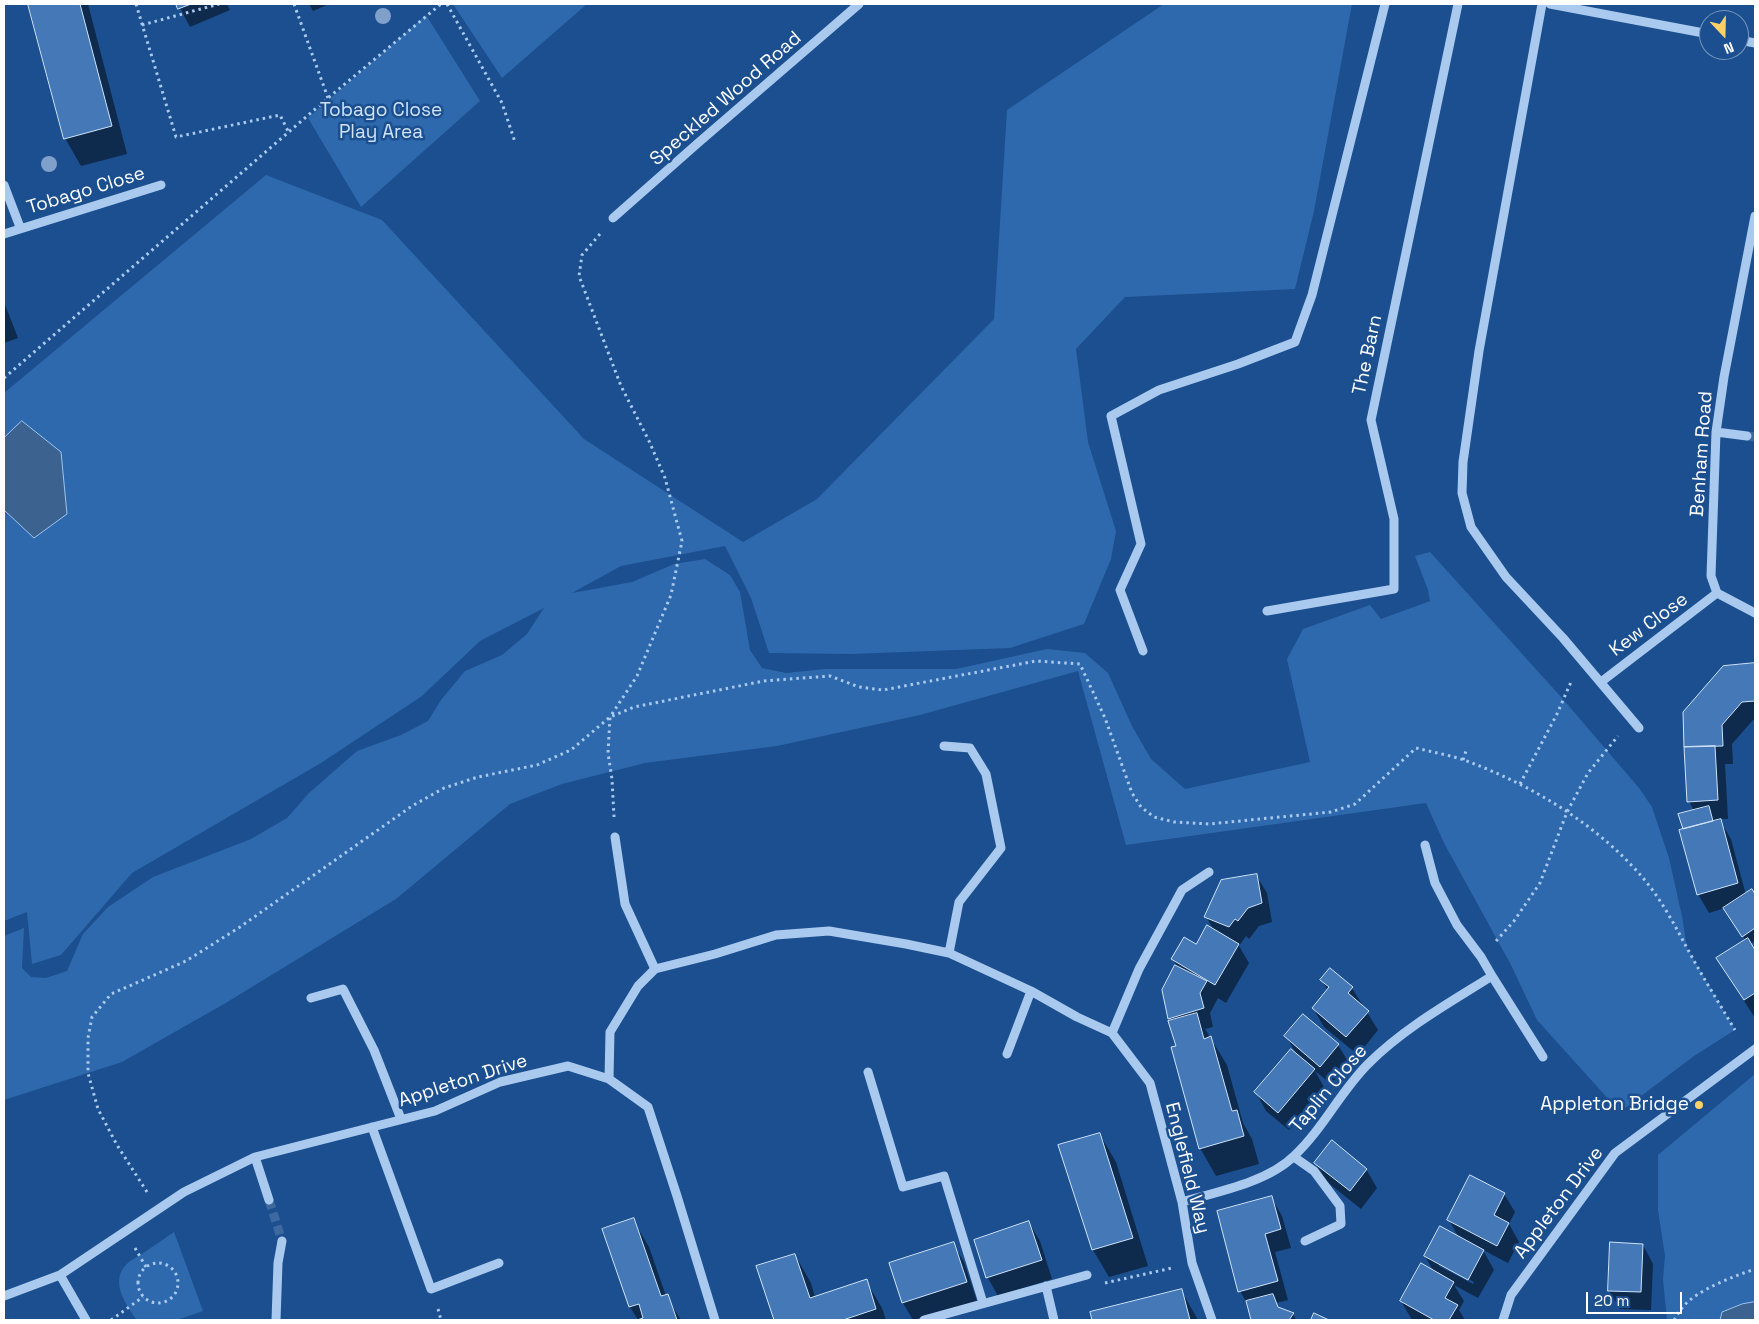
<!DOCTYPE html>
<html>
<head>
<meta charset="utf-8">
<style>
	body { margin:0 }
	#map { position:relative; width:1759px; height:1324px; overflow:hidden; background:#1b4f8f; font-family:"Space Grotesk",sans-serif }
	canvas { display:block }
	.frame { position:absolute; inset:0; border:5px solid #fff; pointer-events:none }
	.north { position:absolute; left:1699px; top:10px; width:50px; height:50px; box-sizing:border-box; background:#1b4f8f; border:1px solid #7695bc; border-radius:50%; rotate:159deg; font-size:14px; font-weight:700; line-height:20px; text-align:center; color:#fff }
	.north::after { content:''; display:block; margin:auto; width:18px; height:22px; background:#ffd166; clip-path:polygon(50% 0,100% 100%,50% 72%,0 100%) }
	.scale { position:absolute; left:1586px; top:1292px; width:96px; height:22px; box-sizing:border-box; border:2px solid #fff; border-top:0; padding-left:6px; font-size:15px; line-height:18px; white-space:nowrap; color:#fff; -webkit-text-stroke:4px #1b4f8f; paint-order:stroke }
</style>
</head>
<body>
<div id="map">
<canvas width="1759" height="1324"></canvas>
<div class="frame"></div>
<div class="north">N</div>
<div class="scale">20 m</div>
</div>
<script>
const ctx = document.querySelector('canvas').getContext('2d');
ctx.lineJoin = 'round';
function fillPath(path, color) { ctx.fillStyle = color; ctx.fill(path, 'evenodd'); }
function stroke(path, color, width, dash) { ctx.strokeStyle = color; ctx.lineWidth = width; ctx.lineCap = dash ? 'butt' : 'round'; ctx.setLineDash(dash || []); ctx.stroke(path); }
function write(font, color, halo, rows, align = 'center') {
  ctx.font = font + ' "Space Grotesk",sans-serif'; ctx.lineWidth = 5; ctx.setLineDash([]); ctx.textBaseline = 'middle'; ctx.strokeStyle = halo; ctx.fillStyle = color; for (const [text, x, y, turn = 0] of rows) {
    ctx.save(); ctx.translate(x, y); ctx.rotate((+turn || 0) * Math.PI / 180); ctx.textAlign = isNaN(turn) ? turn : align; if (halo) ctx.strokeText(text, 0, 0); ctx.fillText(text, 0, 0); ctx.restore();
  }
}
const green = new Path2D(`
	M453,4H587L502,78Z
	M1164,4H1352L1314,211L1295,289L1125,297L1076,349L1088,442L1116,531L1111,559L1084,624L1010,648L851,654L769,653L751,598L725,546L621,566L572,593L632,582L674,564L705,559L730,575L740,592L750,650L762,668L786,673L825,669H956L1047,649L1085,653L1108,673L1132,726L1151,759L1185,789L1310,762L1287,659L1303,629L1370,605L1381,619L1430,601L1428,590L1415,556L1430,552L1562,698L1639,788L1652,807L1669,858L1682,916L1687,948L1735,1030L1694,1056L1620,1112L1537,1020L1511,965L1444,843L1426,803L1126,845L1078,671L920,715L777,746L645,763L562,784L510,804L396,899L224,1004L122,1062L4,1100V936L24,928L22,968L31,977L46,978L67,971L83,934L108,907L153,877L251,839L287,818L309,793L357,751L401,735L428,721L441,700L465,671L502,655L527,634L544,608L480,641L422,696L321,763L132,873L61,955L32,964L27,912L4,921V393L266,175L382,220L584,439L743,542L817,499L994,319L1007,110Z
	M426,15L480,101L361,207L308,118Z
	M1755,1074V1302L1742,1304L1722,1312L1720,1320H1667L1663,1279L1665,1256L1658,1210V1155Z
	M174,1232L203,1311L177,1320H137C125,1304 108,1279 129,1262C133,1259 138,1256 142,1254C153,1246 164,1239 174,1232Z`);
const water = new Path2D(`
	M22,421L61,452L67,514L34,538L4,510V438Z
	M1755,1302V1320H1720L1722,1312L1742,1304Z`);
const shadow = new Path2D(`
	M30,4H88L127,154L81,166L65,138Z
	M178,4H227L230,10L190,27Z
	M309,4H329L313,11Z
	M4,302L18,338L4,343Z
	M1755,664V720H1753L1732,744L1733,764H1725L1728,819H1719L1731,839L1746,895L1752,891L1755,897V941L1750,944L1755,952V1018L1729,977L1746,941L1725,908L1709,913L1698,894L1685,830L1694,811L1689,801L1723,667Z
	M1256,875L1267,893L1272,922L1259,926L1249,939L1246,936L1239,946L1249,963L1226,1003L1218,998L1210,1013L1213,1027L1205,1029L1227,1065L1243,1123L1252,1139L1259,1164L1216,1176L1200,1148L1163,990L1176,965L1173,959L1197,946L1214,931L1206,916Z
	M1330,970L1352,988L1378,1030L1358,1055L1324,1027L1313,1008L1328,991L1322,980Z
	M1286,1036L1338,1045L1349,1063L1331,1084L1315,1071L1325,1089L1289,1130L1266,1111L1256,1092L1297,1055Z
	M1100,1135L1116,1162L1148,1266L1109,1277L1093,1250Z
	M1316,1163L1366,1169L1377,1188L1361,1209L1326,1181Z
	M1504,1194L1515,1212L1509,1224L1519,1242L1508,1263L1483,1250L1494,1270L1478,1298L1454,1285L1464,1301L1459,1310L1465,1320H1412L1401,1301L1434,1272L1425,1256L1459,1238L1449,1220ZM1439,1263L1474,1282L1473,1284L1439,1266Z
	M1271,1197L1282,1216L1291,1248L1275,1252L1288,1300L1276,1303L1281,1310L1293,1314L1296,1320H1252L1249,1307L1240,1291Z
	M633,1220L649,1247L666,1296L681,1320H638L630,1307L603,1230Z
	M1029,1223L1040,1241L1052,1279L998,1296L988,1278L975,1241Z
	M953,1244L964,1262L977,1301L913,1320L903,1303Z
	M1643,1245L1653,1264L1651,1310L1620,1309L1609,1291Z
	M795,1255L811,1283L815,1297L866,1281L882,1308L886,1320H775L758,1267Z
	M1181,1290L1198,1320H1093L1092,1313Z`);
const building = new Path2D(`
	M28,4H80L112,126L64,139Z
	M176,4H191L178,9Z
	M1755,663V701L1742,702L1722,725L1723,746L1684,747L1683,712L1723,666Z
	M1715,746L1718,800L1687,802L1684,747Z
	M1709,806L1713,821L1683,829L1678,814Z
	M1721,819L1738,883L1697,895L1679,830Z
	M1257,874L1262,903L1248,908L1238,921L1235,919L1229,927L1204,917L1221,880Z
	M1752,889L1755,894V928L1742,937L1723,908Z
	M1207,925L1239,944L1215,985L1171,959L1184,937L1196,944Z
	M1748,938L1755,950V993L1744,1000L1716,958Z
	M1175,965L1207,981L1200,993L1204,1008L1168,1019L1162,990Z
	M1330,968L1353,987L1348,993L1369,1011L1346,1037L1312,1008L1329,987L1320,980Z
	M1197,1013L1204,1039L1211,1036L1232,1111L1237,1110L1244,1136L1199,1149L1171,1047L1176,1046L1168,1021Z
	M1303,1014L1339,1044L1320,1067L1284,1036Z
	M1291,1049L1315,1069L1278,1113L1254,1092Z
	M1100,1133L1133,1238L1092,1250L1058,1145Z
	M1332,1140L1367,1169L1350,1191L1314,1163Z
	M1470,1175L1505,1193L1494,1215L1509,1223L1497,1246L1447,1220Z
	M1272,1196L1281,1229L1265,1234L1278,1281L1238,1292L1217,1211Z
	M634,1218L661,1296L668,1294L677,1320H637L643,1318L639,1304L629,1307L602,1229Z
	M1029,1221L1042,1260L986,1278L974,1240Z
	M1440,1226L1484,1250L1468,1280L1424,1256Z
	M954,1242L967,1282L902,1303L889,1263Z
	M1610,1242L1643,1244L1641,1292L1608,1291Z
	M795,1254L810,1298L867,1279L876,1309L843,1320H774L756,1266Z
	M1421,1263L1454,1282L1445,1298L1458,1305L1449,1320H1434L1400,1301Z
	M1182,1289L1190,1320H1092L1090,1312Z
	M1273,1294L1278,1307L1294,1313L1289,1320H1251L1246,1301Z
	M1314,1313L1329,1320H1311Z`);
const minorTunnel = new Path2D(`
	M1747,436L1755,437
	M269,1200L282,1241`);
const path = new Path2D(`
	M136,4L176,137L280,115L289,133
	M294,4L328,98
	M447,4L502,103L515,142
	M142,25L219,4
	M600,234L582,255L579,276L621,386L649,441L665,478L682,541L671,595L637,676L610,717L608,753L612,779L614,817
	M4,378L328,98L441,4
	M1463,760L1466,751
	M1520,784L1557,714L1571,682
	M1496,941L1514,921L1540,883L1567,812L1588,773L1618,736
	M147,1192L117,1145L98,1109L88,1073V1038L92,1017L111,994L186,961L240,927L412,806L444,788L478,777L537,765L571,750L610,717L634,707L764,681L830,676L859,687L883,690L1036,661L1080,664L1105,718L1132,793L1141,807L1154,817L1174,822L1209,824L1331,812L1355,804L1416,748C1432,752 1449,755 1464,760C1530,784 1597,824 1643,878C1661,899 1674,924 1687,948C1702,976 1719,1003 1735,1030
	M135,1248L146,1267
	M138 1283a20 20 0 1 1 40 0a20 20 0 1 1-40 0Z
	M1105,1283L1172,1268
	M438,1309L441,1320
	M111,1320L143,1297
	M1674,1320C1677,1316 1679,1311 1683,1307C1696,1290 1735,1276 1755,1269`);
const minor = new Path2D(`
	M1542,4L1479,351L1463,462L1462,493L1471,527L1506,577L1563,638L1639,728
	M1550,4L1709,34
	M1739,40L1755,43
	M4,185L20,227
	M1755,216L1724,377L1716,432L1711,576L1717,593L1755,613
	M613,218L698,143L859,4
	M4,234L161,185
	M1716,432L1747,436
	M1267,611L1394,589V519L1371,420L1458,4
	M1143,651L1120,590L1141,544L1111,416L1159,390L1238,364L1295,342L1312,295L1385,4
	M1601,682L1717,593
	M944,746L970,748L986,774L1001,848L959,902L949,953
	M615,837L625,904L655,969
	M1425,845L1435,883L1457,925L1481,957L1492,976L1543,1057
	M311,998L343,989L374,1050L401,1119
	M1112,1033L1139,969L1182,890L1209,872
	M1007,1054L1031,991
	M868,1072L903,1187L944,1176L983,1303
	M609,1079L610,1032L638,986L655,969L715,954L776,935L829,931L906,944L949,953L1031,991L1077,1017L1112,1033L1150,1083L1182,1202L1192,1263L1212,1320
	M372,1127L431,1289L499,1263
	M255,1157L269,1200
	M1294,1157L1314,1171L1340,1206L1341,1224L1305,1241
	M1182,1202C1217,1192 1268,1182 1294,1156C1323,1129 1340,1092 1368,1064C1404,1028 1449,1003 1492,976
	M60,1275L86,1320
	M1046,1286L1054,1320
	M4,1296L60,1275L184,1192L255,1157L435,1111L500,1082L568,1066L609,1079L648,1107L677,1196L715,1320
	M276,1320L278,1263L282,1241
	M924,1320L1087,1275
	M1503,1320L1511,1295L1615,1153L1755,1049`);
const trees = [
	[383,16],
	[49,164]
];
const markers = [
	[1699,1105,5,"#ffd166"]
];
const streetNames = [
	["Speckled Wood Road",726,99,-41],
	["Tobago Close",86,191,-17],
	["The Barn",1368,355,-78],
	["Benham Road",1702,454,-86],
	["Kew Close",1649,625,-37],
	["Appleton Drive",463,1081,-18],
	["Taplin Close",1329,1089,-50],
	["Englefield Way",1187,1168,76],
	["Appleton Drive",1559,1203,-53]
];
const parkNames = [
	["Tobago Close",381,111],
	["Play Area",381,133]
];
const poiNames = [
	["Appleton Bridge",1689,1105]
];
fillPath(green, '#2e69ad');
fillPath(water, '#3c6290');
stroke(water, '#9cc4f0', 1);
fillPath(shadow, '#0007');
fillPath(building, '#4478b7');
stroke(building, '#cfe3fa', 1);
stroke(minorTunnel, '#3d69a0', 9, [9, 4.5]);
stroke(path, '#a9c9ee', 3, [2.5, 4]);
stroke(minor, '#a9c9ee', 9);
ctx.fillStyle = '#7ea0ca';
for (const [x, y] of trees) { ctx.beginPath(); ctx.arc(x, y, 8, 0, 2 * Math.PI); ctx.fill(); }
for (const [x, y, r, color] of markers) { const dot = new Path2D(); dot.arc(x, y, r, 0, 2 * Math.PI); ctx.fillStyle = color; ctx.fill(dot); stroke(dot, '#1b4f8f', 2); }
write('19px', '#fff', '#1b4f8f', streetNames);
write('19px', '#cfe3fa', '#1b4f8f', parkNames);
write('19px', '#fff', '#1b4f8f', poiNames, 'right');
</script>
</body>
</html>
